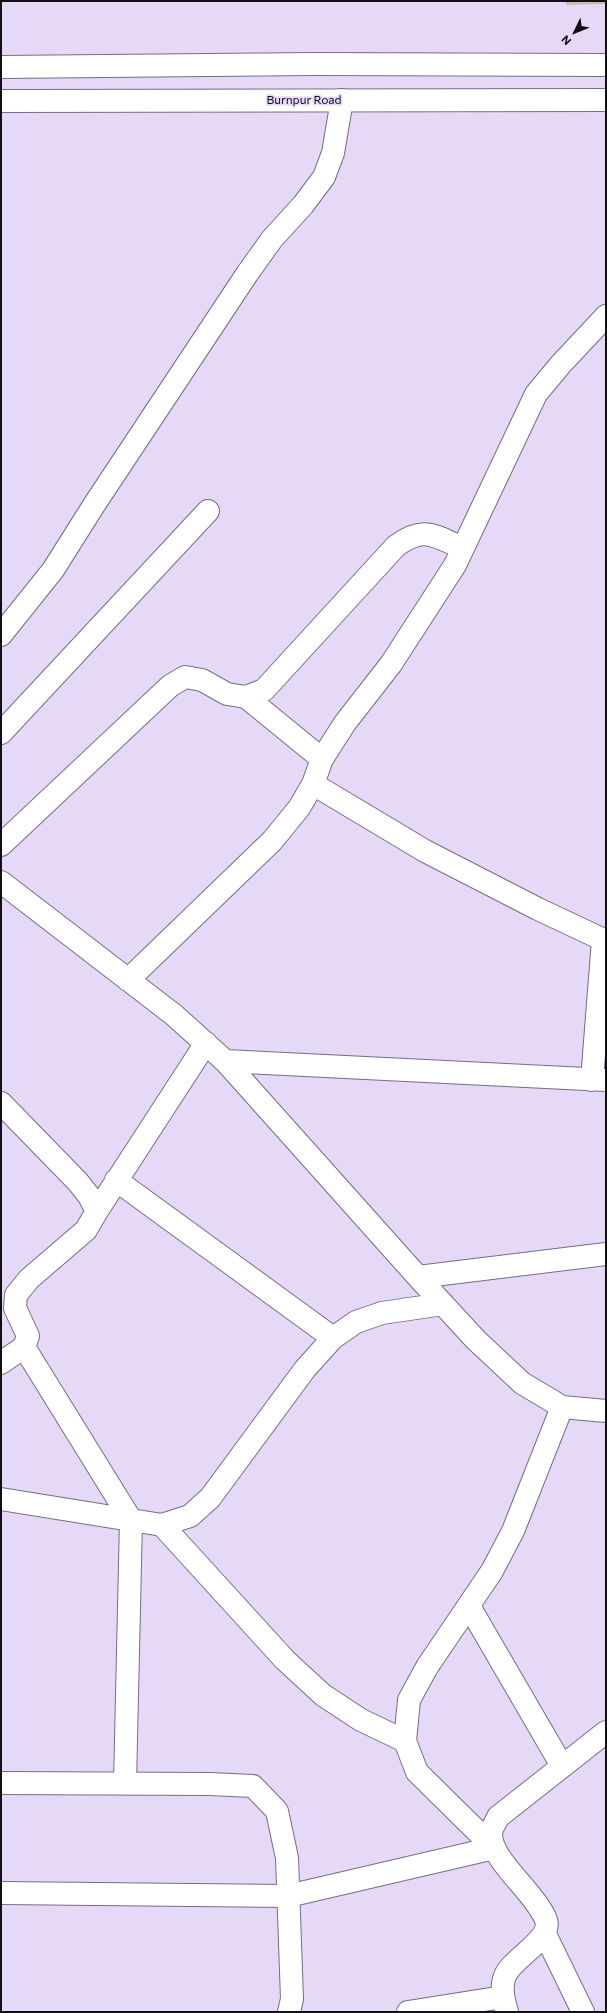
<!DOCTYPE html>
<html>
<head>
<meta charset="utf-8">
<style>
	body { margin:0 }
	#map { position:relative; width:607px; height:2013px; overflow:hidden; background:#e5d9f7; font-family:Commissioner,sans-serif }
	canvas { display:block }
	.frame { position:absolute; inset:0; border:2px solid #120e18; pointer-events:none }
	.north { position:absolute; left:555px; top:12px; width:40px; height:40px; -webkit-text-stroke:3px #e5d9f7; paint-order:stroke; rotate:227deg; font-size:11px; font-weight:700; line-height:16px; text-align:center; color:#120e18 }
	.north::after { content:''; display:block; margin:auto; width:14px; height:18px; background:#120e18; clip-path:polygon(50% 0,100% 100%,50% 72%,0 100%) }
</style>
</head>
<body>
<div id="map">
<canvas width="607" height="2013"></canvas>
<div class="frame"></div>
<div class="north">N</div>
</div>
<script>
const ctx = document.querySelector('canvas').getContext('2d');
ctx.lineJoin = 'round';
function fillPath(path, color) { ctx.fillStyle = color; ctx.fill(path, 'evenodd'); }
function stroke(path, color, width, dash) { ctx.strokeStyle = color; ctx.lineWidth = width; ctx.lineCap = dash ? 'butt' : 'round'; ctx.setLineDash(dash || []); ctx.stroke(path); }
function write(font, color, halo, rows, align = 'center') {
  ctx.font = font + ' Commissioner,sans-serif'; ctx.lineWidth = 3.5; ctx.setLineDash([]); ctx.textBaseline = 'middle'; ctx.strokeStyle = halo; ctx.fillStyle = color; for (const [text, x, y, turn = 0] of rows) {
    ctx.save(); ctx.translate(x, y); ctx.rotate((+turn || 0) * Math.PI / 180); ctx.textAlign = isNaN(turn) ? turn : align; if (halo) ctx.strokeText(text, 0, 0); ctx.fillText(text, 0, 0); ctx.restore();
  }
}
const building = new Path2D(`
	M566,1H606V4L566,5Z`);
const minor = new Path2D(`
	M1,635L53,570L94,505L247,274L272,239L303,205L324,177L333,153L342,100
	M246,697L322,759
	M1,733L208,511
	M313,784L425,851L538,909L606,941
	M1,845L170,686L185,677L202,680L227,694L246,697L264,690L396,546C424,525 434,536 463,548
	M1,882L174,1015L225,1061L418,1277L476,1340L522,1383L562,1407L606,1411
	M128,980L272,841L299,808L313,784L322,759L345,723L391,664L455,565L536,394L561,364L606,316
	M225,1061L606,1080
	M592,1080L603,940
	M1,1103L78,1182L89,1196L97,1211L86,1230L29,1279L16,1295L15,1308L28,1336L24,1347L1,1363
	M116,1180L333,1338
	M97,1211L206,1043
	M418,1277L606,1254
	M24,1347L131,1520L125,1783
	M1,1499L162,1525L190,1516L210,1498L305,1369L333,1338L356,1322L382,1313L443,1304
	M162,1525L285,1660L323,1695L361,1720L405,1741
	M469,1606L562,1766
	M1,1783L210,1784L253,1786L277,1811L287,1858L292,1999L289,2012
	M494,1848L417,1772L405,1741L409,1700L427,1667L492,1571L513,1531L562,1407
	M1,1893L288,1896L494,1848
	M545,1934L583,2012
	M408,2012L503,1997
	M507,2012C504,2001 500,1988 505,1976C512,1958 553,1939 546,1920C536,1893 491,1861 491,1834C491,1829 496,1822 498,1817L606,1732`);
const tertiary = new Path2D(`
	M1,67L314,64L606,65
	M1,101L606,100`);
const streetNames = [
	["Burnpur Road",304,100]
];
fillPath(building, '#d4b9a5');
stroke(minor, '#776c87', 24);
stroke(tertiary, '#776c87', 24);
stroke(minor, '#fff', 22);
stroke(tertiary, '#fff', 22);
write('12px', '#120e18', '#e5d9f7', streetNames);
</script>
</body>
</html>
